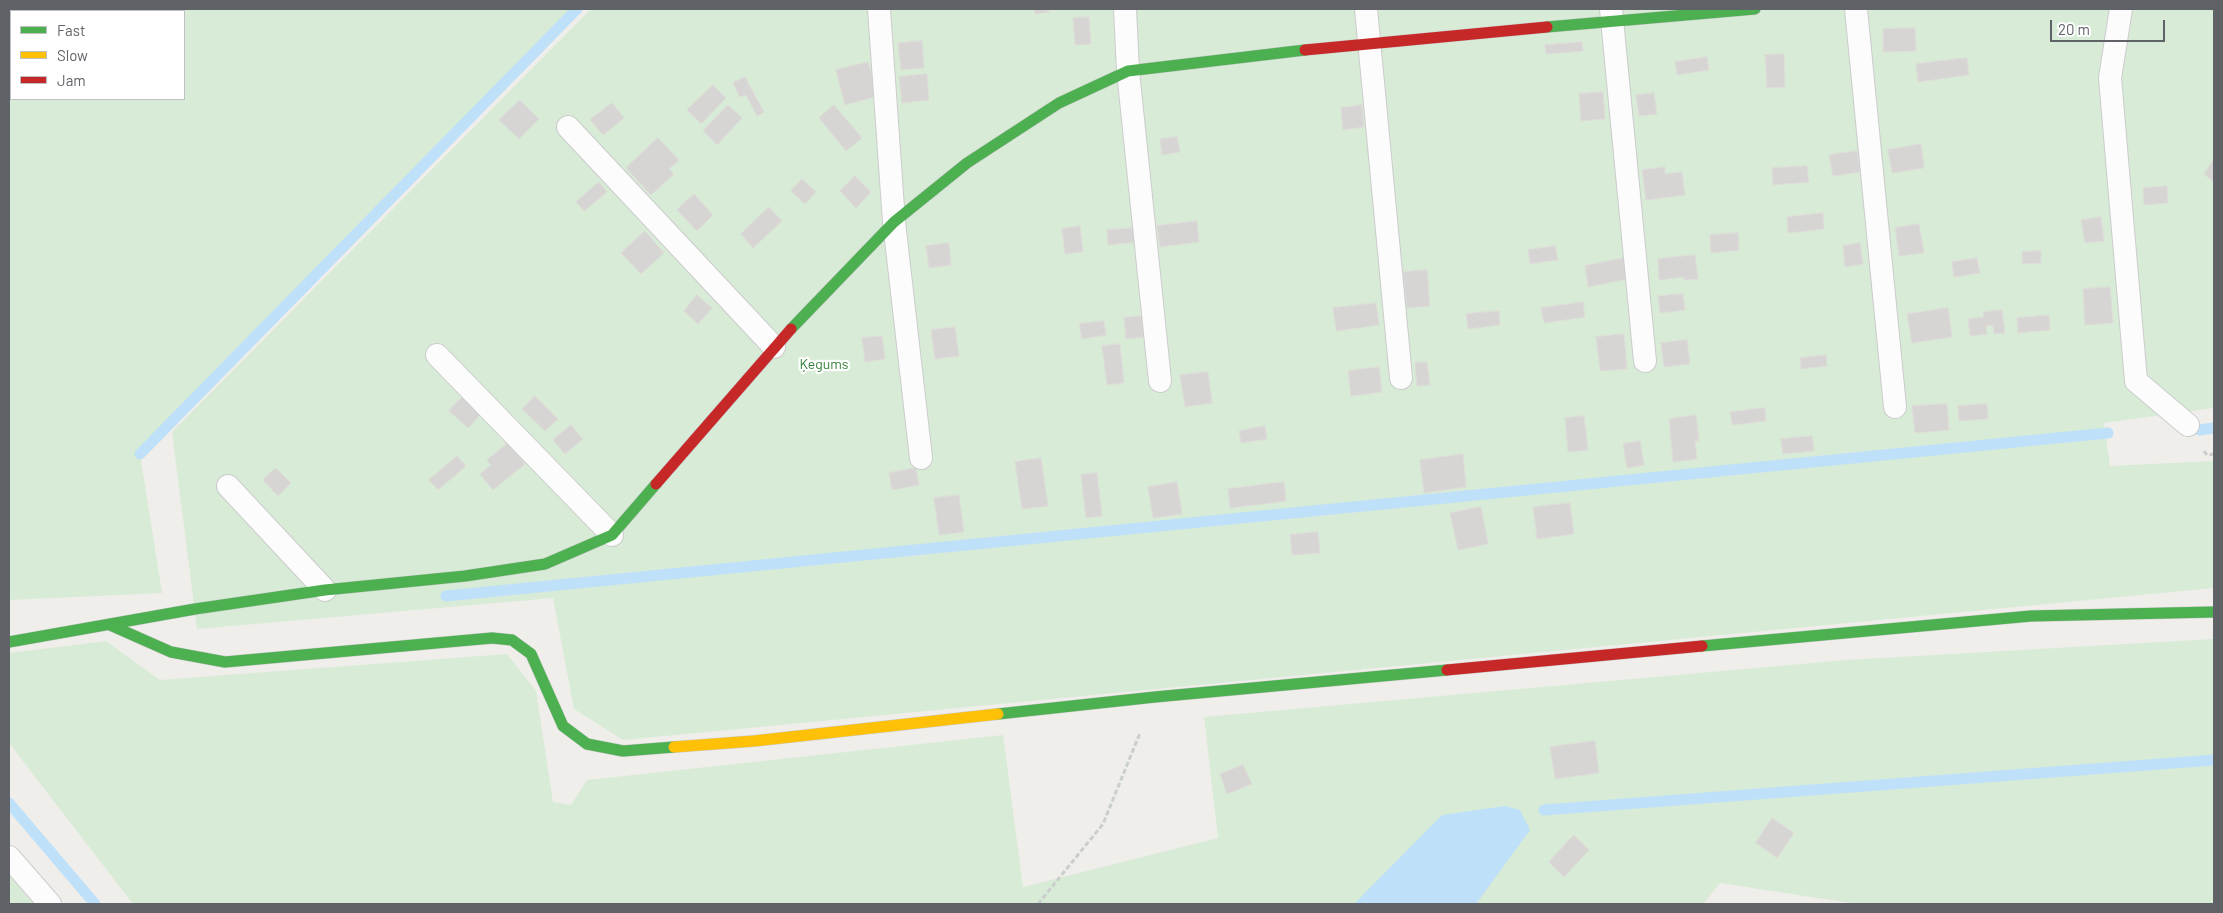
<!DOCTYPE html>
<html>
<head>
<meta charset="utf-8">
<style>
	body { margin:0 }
	#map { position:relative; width:2223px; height:913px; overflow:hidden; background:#efeeea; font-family:Barlow,sans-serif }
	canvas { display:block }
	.frame { position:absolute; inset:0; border:10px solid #5f6368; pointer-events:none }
	.legend { position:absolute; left:10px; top:10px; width:175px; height:90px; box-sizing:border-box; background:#fff; border:1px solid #bfc1c3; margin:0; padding:6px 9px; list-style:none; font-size:15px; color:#5f6368 }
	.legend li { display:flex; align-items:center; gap:10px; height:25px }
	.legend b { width:25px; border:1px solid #bfc1c3 }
	.scale { position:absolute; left:2050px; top:20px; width:115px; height:22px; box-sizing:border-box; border:2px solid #5f6368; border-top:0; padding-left:6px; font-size:15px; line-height:18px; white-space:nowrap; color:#5f6368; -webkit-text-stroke:4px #fff; paint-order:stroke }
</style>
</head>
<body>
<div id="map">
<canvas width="2223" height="913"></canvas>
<div class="frame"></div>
<ul class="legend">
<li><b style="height:6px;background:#4caf50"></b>Fast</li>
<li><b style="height:6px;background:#ffc107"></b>Slow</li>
<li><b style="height:6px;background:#c62828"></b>Jam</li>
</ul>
<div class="scale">20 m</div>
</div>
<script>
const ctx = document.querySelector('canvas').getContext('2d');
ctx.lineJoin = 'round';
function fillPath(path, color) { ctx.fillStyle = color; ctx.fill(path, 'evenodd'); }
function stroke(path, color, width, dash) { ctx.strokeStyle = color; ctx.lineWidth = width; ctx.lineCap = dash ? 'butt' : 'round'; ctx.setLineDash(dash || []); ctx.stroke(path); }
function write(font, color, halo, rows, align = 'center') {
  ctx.font = font + ' Barlow,sans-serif'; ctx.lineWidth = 4.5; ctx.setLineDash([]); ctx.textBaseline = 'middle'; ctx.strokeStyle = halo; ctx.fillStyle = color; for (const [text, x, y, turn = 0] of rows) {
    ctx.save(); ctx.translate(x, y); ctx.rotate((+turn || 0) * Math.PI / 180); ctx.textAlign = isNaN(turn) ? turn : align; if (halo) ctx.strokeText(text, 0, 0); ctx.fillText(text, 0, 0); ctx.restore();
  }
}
const green = new Path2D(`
	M9,9H577L140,454L162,593L9,600ZM11,11H184V99H11Z
	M591,9H2214V408L2104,423L2110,466L2214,461V588L623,740L574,709L553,598L197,629L172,432Z
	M2214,639V904H1857L1720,883L1703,904H133L9,743V653L106,641L160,680L507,654L536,691L553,802L571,805L587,780L1003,735L1023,887L1218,838L1204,717L1846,660Z
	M9,875L33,904H9Z`);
const water = new Path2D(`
	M1505,806L1520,810L1530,830L1476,904H1354L1442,815Z`);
const stream = new Path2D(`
	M2199,430L2214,428
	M140,454L577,9
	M446,596L2108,433
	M9,803L95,904
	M1544,810L2214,760`);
const building = new Path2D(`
	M1035,9H1049V12L1035,14Z
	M1089,17L1091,44L1075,45L1073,18Z
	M1915,28L1916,51L1883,52V29Z
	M922,41L924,68L901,70L898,43Z
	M1582,42L1583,51L1546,54L1545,45Z
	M1784,54L1785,87L1767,88L1765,55Z
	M1707,57L1709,70L1677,75L1675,62Z
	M1967,58L1969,75L1918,82L1916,64Z
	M868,62L878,96L845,105L836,70Z
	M927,74L929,100L902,103L899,77Z
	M745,77L764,112L757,116L746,95L740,97L733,83Z
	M713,85L726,98L701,124L687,110Z
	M1603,92L1605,119L1581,121L1579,94Z
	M1654,93L1657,114L1639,116L1636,95Z
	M520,100L539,119L519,139L499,120Z
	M612,103L624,118L603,135L590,120Z
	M728,105L742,118L717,145L703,131Z
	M834,105L862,138L846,151L819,118Z
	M1362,105L1364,127L1343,130L1341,108Z
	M1177,137L1180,152L1162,155L1160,139Z
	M658,138L679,160L669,169L674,174L651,195L626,168Z
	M1921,144L1924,168L1892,173L1888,150Z
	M1857,151L1860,172L1833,176L1829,155Z
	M2214,160V182L2204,174Z
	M1807,166L1809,182L1773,185L1772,168Z
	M1665,167V174L1682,172L1685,195L1646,200L1642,170Z
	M855,176L871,192L856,208L840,191Z
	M802,179L816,192L805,204L791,191Z
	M599,182L607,192L584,211L576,202Z
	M2167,186L2168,203L2144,205L2143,188Z
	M694,194L713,215L697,231L677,210Z
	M769,207L782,221L753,248L741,234Z
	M1823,213L1824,229L1788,233L1787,217Z
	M2101,217L2104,241L2085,243L2081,220Z
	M1197,221L1199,242L1160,247L1157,226Z
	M1919,224L1924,253L1899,256L1895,228Z
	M1080,226L1083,252L1065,254L1062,229Z
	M1136,228L1137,242L1108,245L1107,230Z
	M645,231L664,253L641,274L621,253Z
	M1738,233L1739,250L1711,253L1710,235Z
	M949,243L951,265L929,268L926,246Z
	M1860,243L1863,264L1845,267L1843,246Z
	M1555,246L1558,260L1530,264L1528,250Z
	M2041,251V263L2023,264L2022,252Z
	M1695,255L1698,279L1684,280V277L1659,280L1658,259Z
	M1623,258L1627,279L1588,287L1585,266Z
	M1977,258L1980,273L1954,277L1952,262Z
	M1427,270L1430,306L1407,308L1403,272Z
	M2110,287L2113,323L2085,325L2083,289Z
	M1683,294L1685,310L1660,313L1658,296Z
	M697,295L712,308L698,324L684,311Z
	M1583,302L1585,317L1544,323L1541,308Z
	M1376,303L1379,325L1336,331L1333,308Z
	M1948,308L1952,337L1912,343L1907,314Z
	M2002,310L2005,333L1994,334L1993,325L1986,326L1987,334L1970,336L1968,319L1984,317L1983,312Z
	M1499,311L1500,325L1468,329L1466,314Z
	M2049,315L2050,330L2018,333L2017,318Z
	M1142,316L1144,337L1126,339L1124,318Z
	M1104,321L1106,335L1082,339L1079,324Z
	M955,327L959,356L935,359L931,330Z
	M1624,334L1627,369L1600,371L1596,337Z
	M882,336L885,359L865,362L862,338Z
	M1687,340L1690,364L1664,367L1661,343Z
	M1120,344L1124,383L1107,385L1102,346Z
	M1826,355L1827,366L1801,369L1800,358Z
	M1427,362L1430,385L1417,386L1415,363Z
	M1379,367L1382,392L1351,396L1348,371Z
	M1208,372L1212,403L1185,407L1180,375Z
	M535,396L558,419L545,431L522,409Z
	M462,397L481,414L468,428L449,411Z
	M1947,404L1949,430L1915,433L1912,406Z
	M1987,404L1988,419L1959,421L1958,406Z
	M1765,408L1766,421L1732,425L1730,412Z
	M1696,415L1699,441H1695L1697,459L1673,462L1669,419Z
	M1584,416L1588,450L1568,452L1565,418Z
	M571,425L583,439L565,454L553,440Z
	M1265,426L1267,439L1241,443L1239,431Z
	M1812,436L1814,451L1783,454L1781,439Z
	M1640,441L1644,465L1627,468L1623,444Z
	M508,443L525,464L493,490L480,474L491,465L487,460Z
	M1463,454L1466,487L1424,493L1420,460Z
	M457,456L466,466L438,490L429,480Z
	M1041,458L1048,506L1022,509L1015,462Z
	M276,468L291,483L278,496L263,480Z
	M916,468L919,485L892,490L889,473Z
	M1097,473L1102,516L1086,518L1081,475Z
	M1177,482L1182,514L1153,518L1148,487Z
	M1284,482L1286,501L1230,508L1228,489Z
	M959,495L964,532L939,535L934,498Z
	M1570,503L1574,534L1537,539L1533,507Z
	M1481,507L1488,544L1458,550L1450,513Z
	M1318,532L1320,553L1292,555L1290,535Z
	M1595,741L1599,773L1555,779L1550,747Z
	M1243,765L1252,784L1227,794L1220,774Z
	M1772,818L1794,833L1777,858L1756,843Z
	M1574,835L1589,850L1564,877L1549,862Z`);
const path = new Path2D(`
	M2204,451L2207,455L2214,454
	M1038,904L1103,824L1140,733`);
const lane = new Path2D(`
	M879,9L894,222L921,458
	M1125,9L1128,71L1160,381
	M1366,9L1401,378
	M1611,9L1645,361
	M1856,9L1895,407
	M2121,9L2110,78L2136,381L2188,425
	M568,127L774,347
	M437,355L612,535
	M228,486L325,590
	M9,857L50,904`);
const fast = new Path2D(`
	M1547,27L1755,9
	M791,329L894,222L967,163L1059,103L1128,71L1305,50
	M110,625L171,652L225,662L492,638L512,640L531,654L563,726L587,744L623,751L674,747
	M9,642L195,609L325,590L465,576L545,564L612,535L656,484
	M1702,646L2031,616L2214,612
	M998,714L1155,697L1447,670`);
const slow = new Path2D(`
	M674,747L754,741L998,714`);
const jam = new Path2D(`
	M1305,50L1547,27
	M656,484L791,329
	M1447,670L1702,646`);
const parkNames = [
	["Ķegums",824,364]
];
fillPath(green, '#d8ebd6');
fillPath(water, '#bfe0f9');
stroke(stream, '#bfe0f9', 11);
fillPath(building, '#d6d5d3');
stroke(building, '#deddd9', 1);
stroke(lane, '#cbcccc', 24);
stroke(fast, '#cacacb', 12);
stroke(slow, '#cacacb', 12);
stroke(jam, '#cacacb', 12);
stroke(path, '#cacfcc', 3, [5, 2.5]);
stroke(lane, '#fdfcfc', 22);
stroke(fast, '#4caf50', 11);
stroke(slow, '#ffc107', 11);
stroke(jam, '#c62828', 11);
write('14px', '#348238', '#fff', parkNames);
</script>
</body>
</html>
